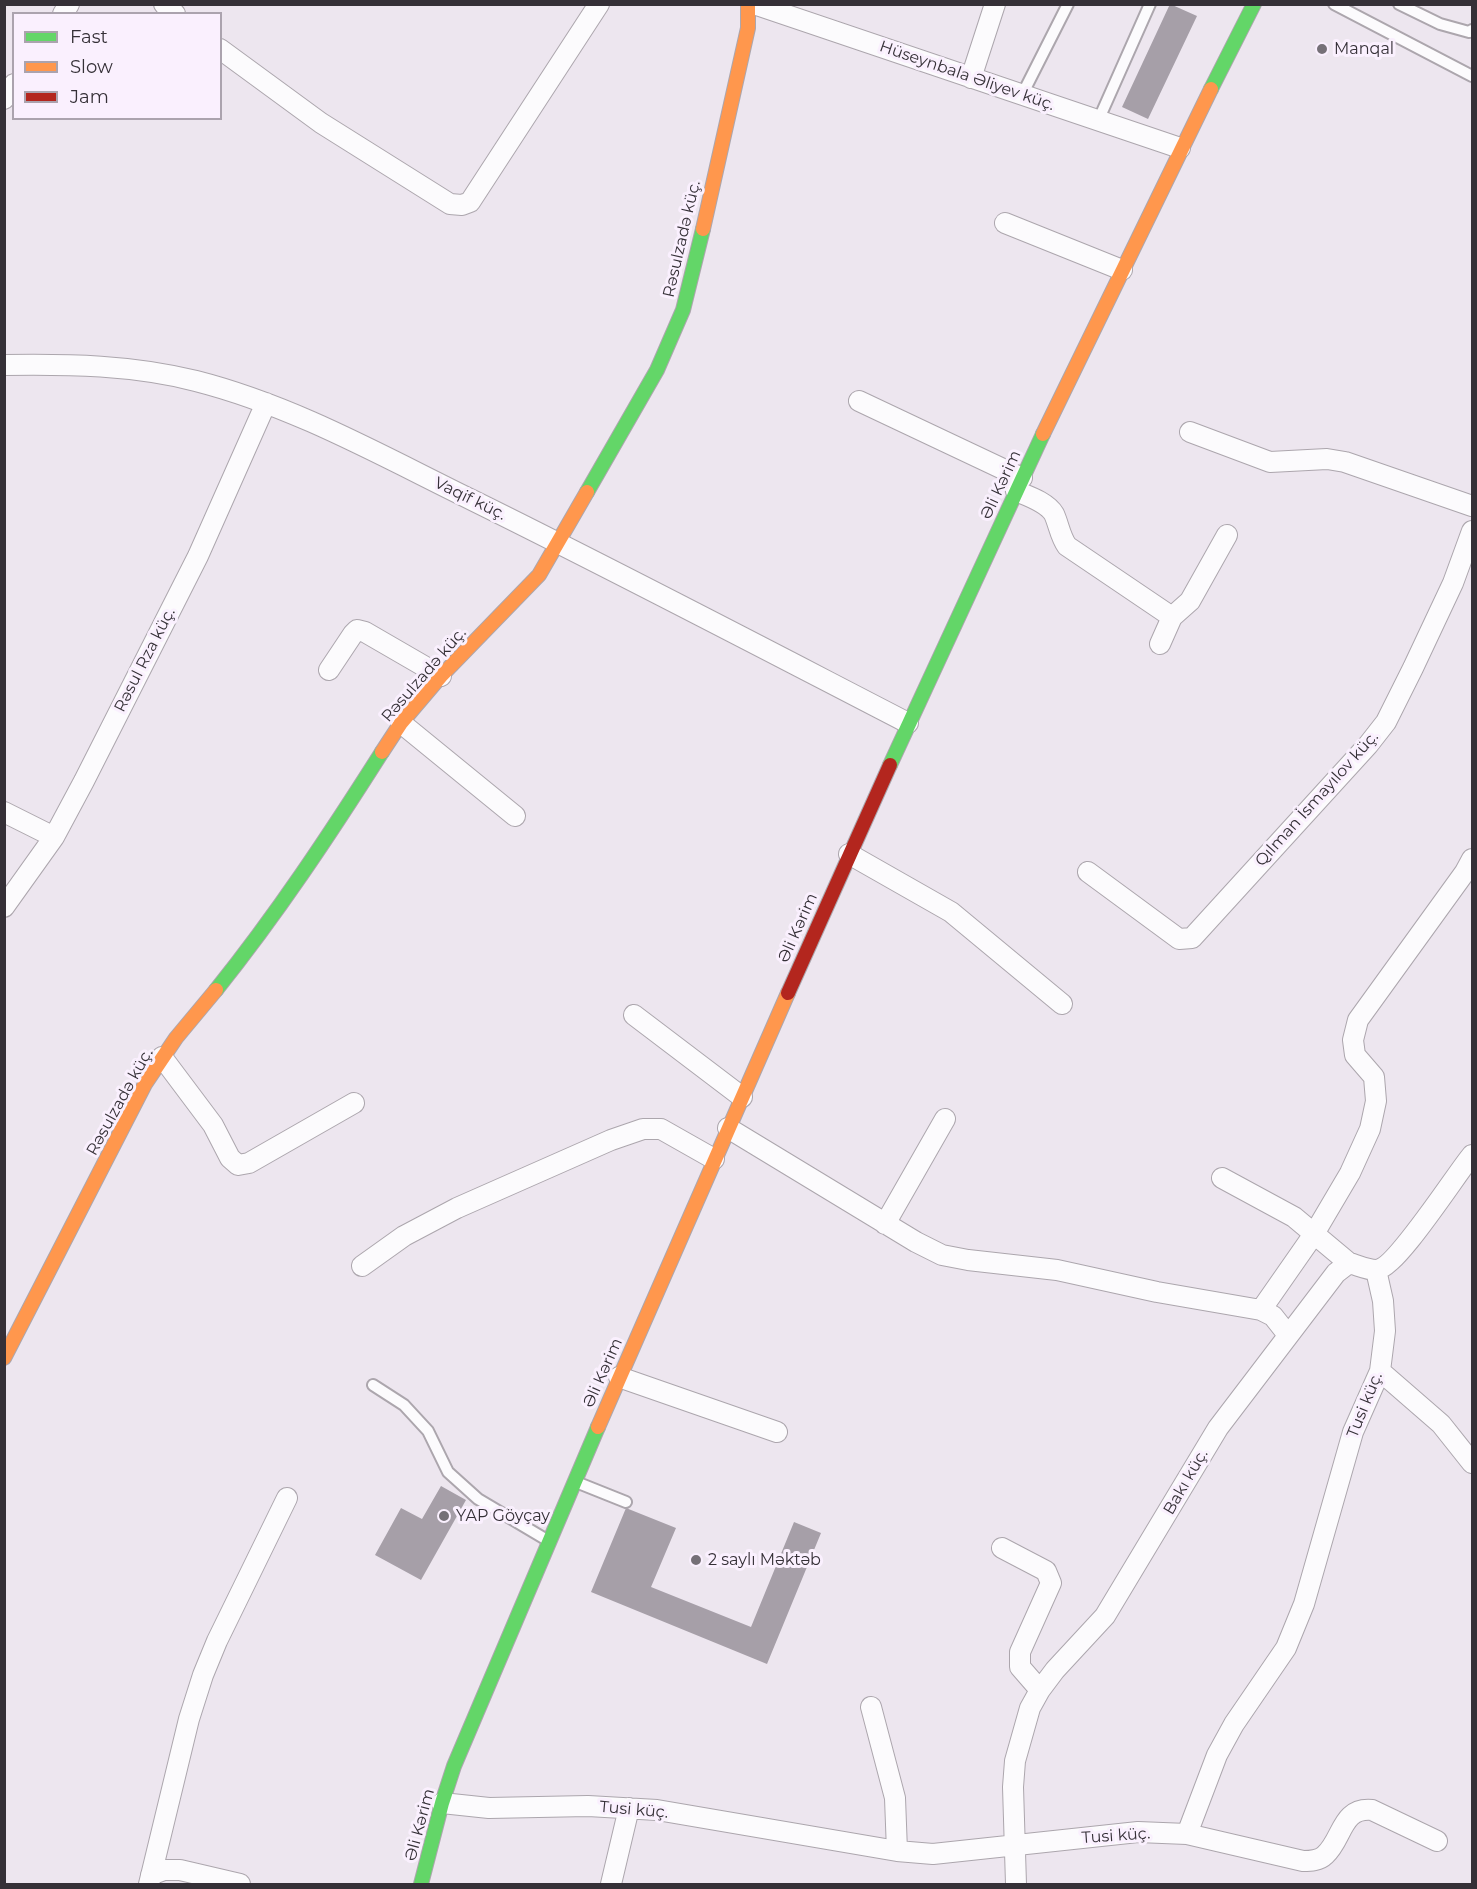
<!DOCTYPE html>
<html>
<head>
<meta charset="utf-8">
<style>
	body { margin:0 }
	#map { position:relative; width:1477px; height:1889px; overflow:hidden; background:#ede6ef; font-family:Montserrat,sans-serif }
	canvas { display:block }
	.frame { position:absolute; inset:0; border:6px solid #353037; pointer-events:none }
	.legend { position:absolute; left:12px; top:12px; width:210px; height:108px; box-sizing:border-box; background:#faf0fe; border:2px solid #aba3ae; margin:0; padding:8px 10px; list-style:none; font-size:18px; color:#353037 }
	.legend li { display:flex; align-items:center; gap:12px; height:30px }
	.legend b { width:30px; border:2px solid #aba3ae }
</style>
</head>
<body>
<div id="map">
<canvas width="1477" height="1889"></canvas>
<div class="frame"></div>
<ul class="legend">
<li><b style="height:8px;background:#63d668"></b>Fast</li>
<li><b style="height:8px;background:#ff974d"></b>Slow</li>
<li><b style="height:8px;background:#b3261e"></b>Jam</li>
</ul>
</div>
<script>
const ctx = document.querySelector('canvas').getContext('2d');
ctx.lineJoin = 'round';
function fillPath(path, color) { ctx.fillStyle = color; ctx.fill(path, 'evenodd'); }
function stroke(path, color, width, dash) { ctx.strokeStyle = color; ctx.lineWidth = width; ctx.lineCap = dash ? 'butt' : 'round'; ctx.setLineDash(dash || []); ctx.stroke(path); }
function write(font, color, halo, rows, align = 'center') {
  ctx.font = font + ' Montserrat,sans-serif'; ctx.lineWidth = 6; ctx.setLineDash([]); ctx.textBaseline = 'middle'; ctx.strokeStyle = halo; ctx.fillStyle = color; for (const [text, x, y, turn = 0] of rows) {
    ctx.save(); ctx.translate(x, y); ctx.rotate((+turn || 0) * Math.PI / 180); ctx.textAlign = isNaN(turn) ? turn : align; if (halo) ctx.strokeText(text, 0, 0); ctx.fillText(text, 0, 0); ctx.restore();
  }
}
const building = new Path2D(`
	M1170,4L1197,16L1148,119L1122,107Z
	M441,1486L466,1500L421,1580L375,1555L401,1508L422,1519Z
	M626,1508L676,1528L651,1587L751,1627L794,1522L821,1533L767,1664L591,1592Z`);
const lane = new Path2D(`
	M1334,4L1472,76
	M1399,4L1440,24L1469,32L1472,30
	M1022,95L1068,4
	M1098,121L1150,4
	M373,1385L404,1405L428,1431L448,1472L478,1499L547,1540
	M576,1482L626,1502`);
const street = new Path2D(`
	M164,4L175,14
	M754,4L1180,148
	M63,14L69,4
	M220,49L321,123L450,204L462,205L470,202L599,4
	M971,78L995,4
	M4,99L14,84
	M1005,223L1122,270
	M4,365C69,364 133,365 196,381C294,406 382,456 472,500C618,572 763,648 908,723
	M859,401L1022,478
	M1190,432L1270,462L1327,459L1345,462L1472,506
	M1016,491C1028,496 1047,502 1054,514C1059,525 1060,536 1067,546L1172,617
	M1160,644L1172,617L1190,601L1227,535
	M329,670L353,634L357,630L365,632L441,676
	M401,723L515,816
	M4,812L54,837
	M849,854L951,912L1062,1004
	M1088,872L1179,939L1192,938L1368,745L1386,722L1413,668L1453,583L1472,531
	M4,907L54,837L84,781L198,556L266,403
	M634,1015L742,1097
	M162,1057L213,1125L230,1158L238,1165L249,1163L354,1103
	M728,1128L916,1242L942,1255L968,1260L1057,1270L1157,1292L1261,1310L1273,1316L1288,1335
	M1222,1178L1294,1217L1349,1263
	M885,1224L945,1119
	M362,1266L404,1236L457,1208L611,1140L643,1129H661L714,1159
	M1261,1310L1314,1234L1350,1173L1370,1129L1376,1101L1374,1077L1355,1055L1353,1040L1358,1020L1465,872L1472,859
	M1380,1371L1441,1424L1472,1463
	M619,1377L777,1432
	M1002,1548L1046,1571L1051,1583L1020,1652V1667L1040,1690
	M871,1707L895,1798L897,1851
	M442,1803L489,1808L588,1806L657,1810L897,1851L933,1854L1138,1832L1187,1834L1217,1755L1234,1724L1286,1648L1304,1604L1353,1432L1380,1371L1385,1331L1383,1301L1376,1270
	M1187,1834L1303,1861C1310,1861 1319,1861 1325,1855C1343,1839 1341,1807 1372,1810L1437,1841
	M151,1875L164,1870H180L240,1884
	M149,1884L189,1719L203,1675L217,1641L287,1498
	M611,1884L629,1808
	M1016,1884L1013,1787L1015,1761L1030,1708L1040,1690L1055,1670L1105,1616L1218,1428L1336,1273L1349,1263C1357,1265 1368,1270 1376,1270C1396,1269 1456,1174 1472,1155`);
const fast = new Path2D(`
	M1211,89L1254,4
	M587,492L657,370L683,310L703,229
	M890,765L1043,434
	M216,990C277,914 330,834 382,752
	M421,1884L442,1803L454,1766L598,1427`);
const slow = new Path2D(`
	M703,229L748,28V4
	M1043,434L1211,89
	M382,752L401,723L441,676L539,575L587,492
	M4,1358L145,1084L176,1038L216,990
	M598,1427L788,993`);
const jam = new Path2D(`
	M788,993L890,765`);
const markers = [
	[1322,49,6,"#757077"],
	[444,1516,6,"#757077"],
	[696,1560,6,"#757077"]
];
const poiNames = [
	["Manqal",1334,49],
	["YAP Göyçay",456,1516],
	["2 saylı Məktəb",708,1560]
];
const streetNames = [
	["Hüseynbala Əliyev küç.",967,76,19],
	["Rəsulzadə küç.",682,239,-77],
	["Əli Kərim",1001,485,-65],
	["Vaqif küç.",470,499,26],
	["Rəsul Rza küç.",145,660,-63],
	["Rəsulzadə küç.",424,675,-49],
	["Qılman İsmayılov küç.",1317,799,-48],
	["Əli Kərim",798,928,-66],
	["Rəsulzadə küç.",120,1102,-61],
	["Əli Kərim",603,1373,-66],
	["Tusi küç.",1365,1405,-68],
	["Bakı küç.",1186,1482,-60],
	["Tusi küç.",634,1810,5],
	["Əli Kərim",420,1825,-75],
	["Tusi küç.",1116,1836,-4]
];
fillPath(building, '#a69fa8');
stroke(lane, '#aca6ad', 14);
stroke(street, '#aca6ad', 22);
stroke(fast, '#aca6ad', 16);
stroke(slow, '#aca6ad', 16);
stroke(jam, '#aca6ad', 16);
stroke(lane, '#fcfbfd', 10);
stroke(street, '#fcfbfd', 20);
stroke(fast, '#63d668', 14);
stroke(slow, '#ff974d', 14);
stroke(jam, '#b3261e', 14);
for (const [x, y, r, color] of markers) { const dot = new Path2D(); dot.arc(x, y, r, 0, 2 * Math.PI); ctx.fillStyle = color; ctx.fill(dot); stroke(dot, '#faf0fe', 2); }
write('16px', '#353037', '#faf0fe', poiNames, 'left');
write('16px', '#353037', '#faf0fe', streetNames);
</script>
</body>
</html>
